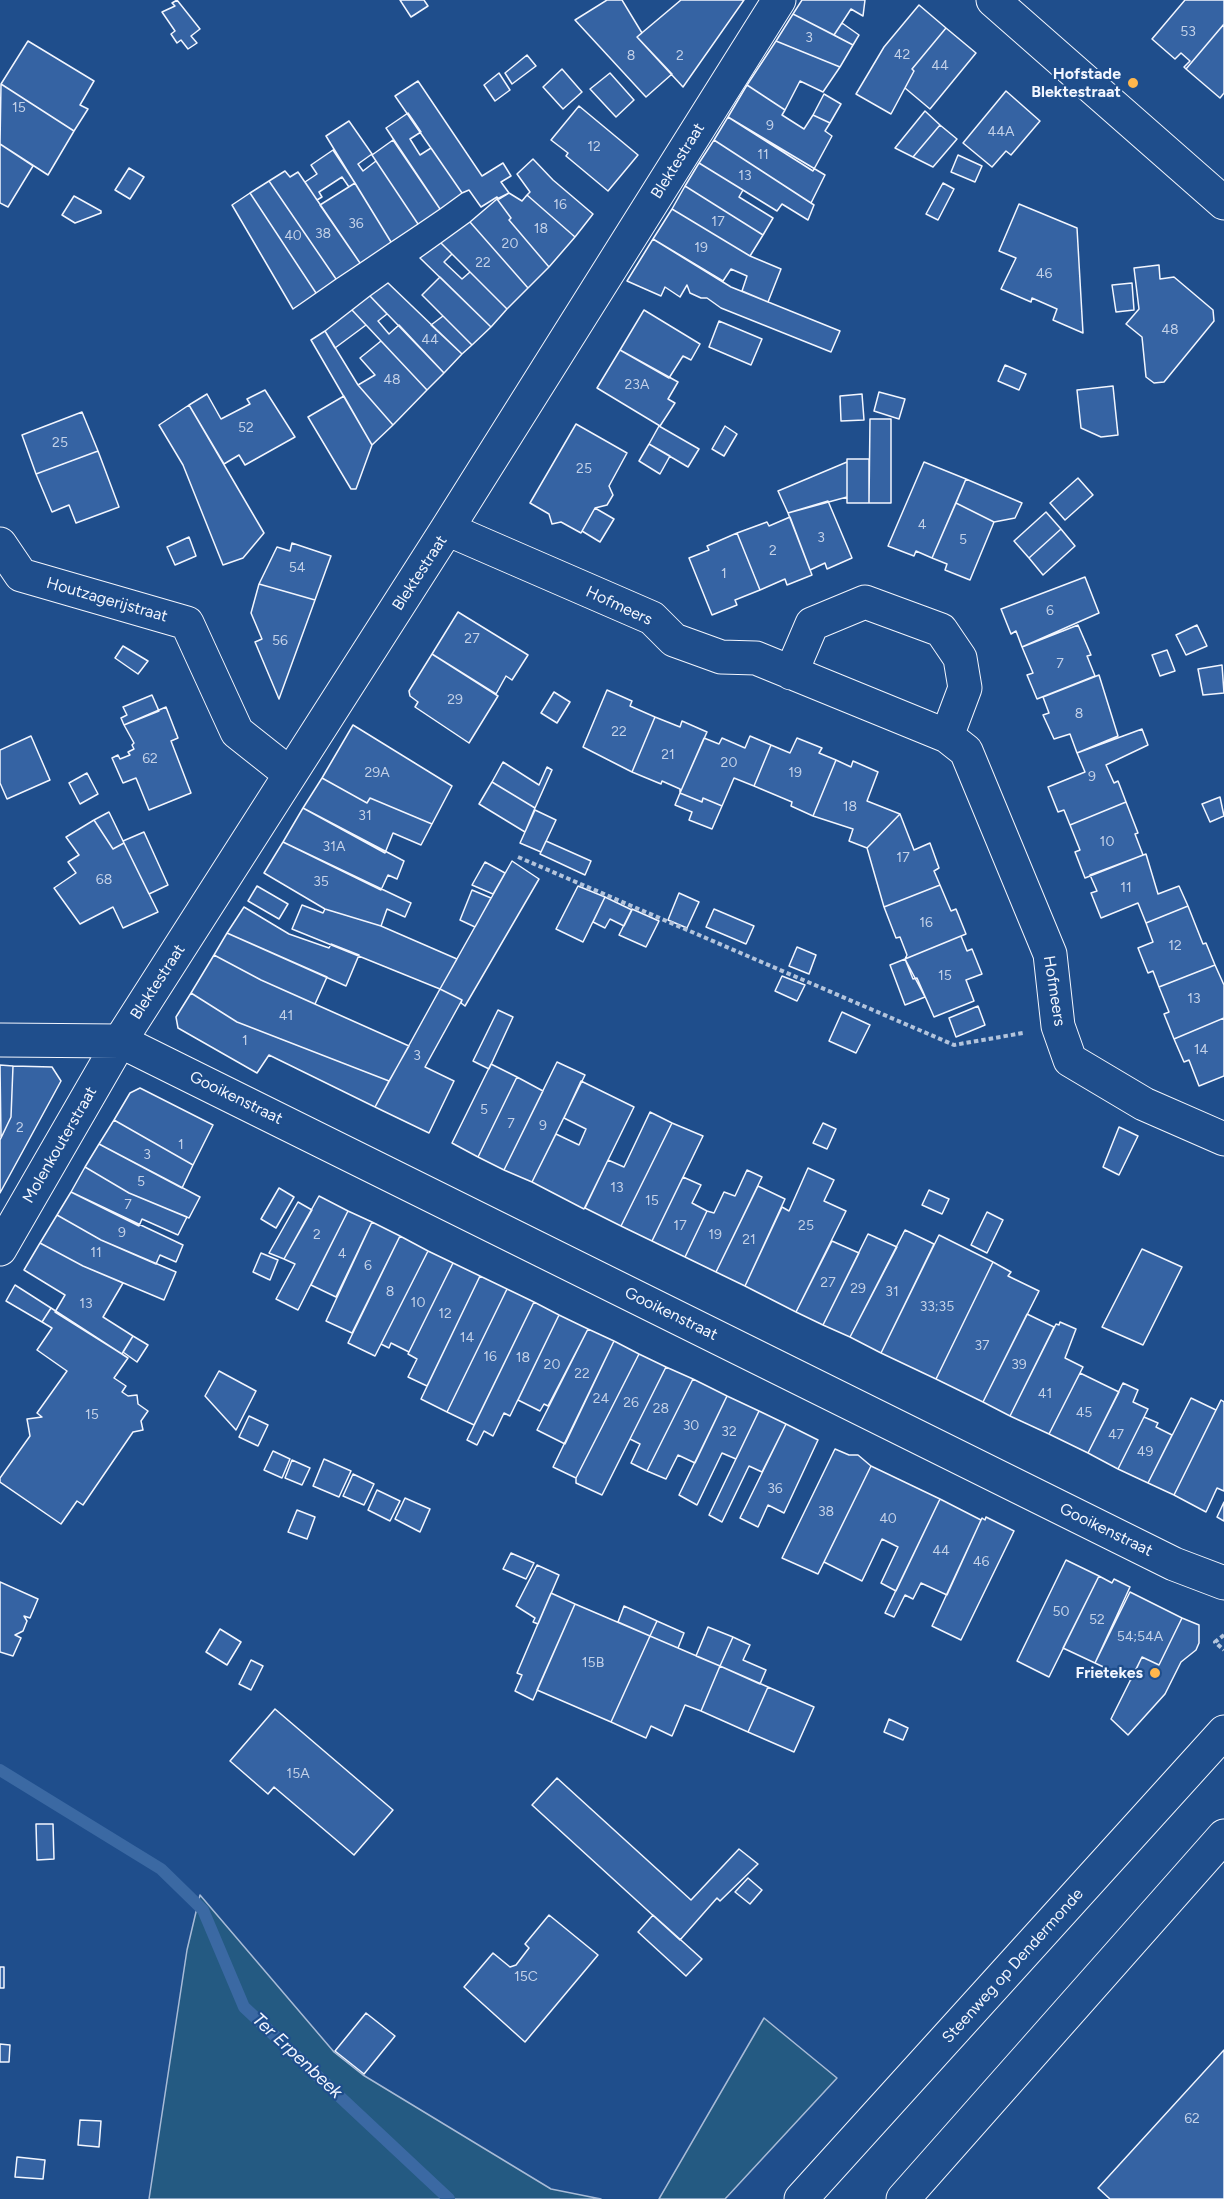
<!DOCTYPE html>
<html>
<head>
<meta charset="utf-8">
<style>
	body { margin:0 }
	canvas { display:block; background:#1f4e8c }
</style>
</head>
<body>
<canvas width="1224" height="2199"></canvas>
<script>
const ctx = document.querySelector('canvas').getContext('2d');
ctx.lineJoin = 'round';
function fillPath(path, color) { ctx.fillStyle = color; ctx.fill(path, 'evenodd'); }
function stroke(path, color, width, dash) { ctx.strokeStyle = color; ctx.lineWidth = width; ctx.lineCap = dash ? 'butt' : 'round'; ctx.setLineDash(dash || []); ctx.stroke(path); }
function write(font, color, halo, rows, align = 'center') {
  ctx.font = font + ' Figtree,sans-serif'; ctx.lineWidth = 4.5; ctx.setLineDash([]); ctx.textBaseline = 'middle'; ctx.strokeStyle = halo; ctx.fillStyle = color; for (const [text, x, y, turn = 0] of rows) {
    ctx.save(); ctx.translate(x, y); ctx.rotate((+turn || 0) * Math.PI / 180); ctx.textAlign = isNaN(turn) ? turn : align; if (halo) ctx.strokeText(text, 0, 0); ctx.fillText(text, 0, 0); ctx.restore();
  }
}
const green = new Path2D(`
	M200,1895L334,2052L363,2075L551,2189L601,2199H149L187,1950Z
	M764,2018L837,2078L725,2199H659Z`);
const stream = new Path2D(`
	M0,1770L161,1869L203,1910L244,2007L449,2199`);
const building = new Path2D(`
	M177,0L200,29L191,36L197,43L188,49L181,40L177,43L171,34L175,31L162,12L175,6L172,3Z
	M400,0H424L428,6L411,17Z
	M607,0H622L642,33L637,37L672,74L646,97L575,20Z
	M681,0H744L683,87L637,37Z
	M802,0H865L863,16L851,9L834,35L793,14Z
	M1185,0H1224V24L1186,69L1184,67L1190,61L1181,53L1175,59L1152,39Z
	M919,5L946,28L912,69L914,71L891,114L856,94L884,47Z
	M793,14L853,45L840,67L776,41Z
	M842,23L859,35L853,45L834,35Z
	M1224,24V93L1220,98L1186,69Z
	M946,28L976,53L930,109L905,88L914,71L912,69Z
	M28,41L94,81L80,105L88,109L74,131L1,84Z
	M776,41L840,67L823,92L800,81L785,110L747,85Z
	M527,55L536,66L512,84L505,73Z
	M562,69L582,92L563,109L543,87Z
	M499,73L510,90L495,101L484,85Z
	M610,73L634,100L616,117L590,89Z
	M418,81L482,176L503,163L511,176L501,182L509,193L499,199L497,197L481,207L469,190L462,193L395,96Z
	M1,84L74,131L48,175L0,144Z
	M747,85L785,110L782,115L804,129L813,115L830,123L825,131L832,136L813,171L728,117Z
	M1006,91L1040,121L1011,155L1006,151L992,167L963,143Z
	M824,94L841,104L830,123L813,115Z
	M579,106L638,155L608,191L566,156L568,153L551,140Z
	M925,111L940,125L913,157L895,148Z
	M408,113L421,132L410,139L420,155L431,148L462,193L440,209L386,128Z
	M728,117L825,175L811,203L714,140Z
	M349,121L372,154L358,164L363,171L376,161L418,224L391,242L326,136Z
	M940,125L957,139L933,167L913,157Z
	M393,140L440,209L418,224L372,155Z
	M714,140L814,205L808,220L782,204L777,211L699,163Z
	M0,144L33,166L8,207L0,203Z
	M333,150L355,183L349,187L342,177L319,192L322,197L317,200L305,182L317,174L311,165Z
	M958,155L982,166L975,182L951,172Z
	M533,159L553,180L593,214L575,237L527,195L530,192L517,174Z
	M699,163L743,190L739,197L773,218L763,235L685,186Z
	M129,168L144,177L130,199L115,190Z
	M285,171L290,177L298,172L360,263L336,279L269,181Z
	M269,181L336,279L316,293L250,193Z
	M355,183L391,242L360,263L320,205Z
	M943,183L954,189L938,220L926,214Z
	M685,186L763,235L750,256L672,209Z
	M250,193L316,293L293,309L232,205Z
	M509,193L522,201L527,195L575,237L549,267L509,220L511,218L497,199Z
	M74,196L101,211V213L75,223L62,215Z
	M497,199L511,218L509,220L549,267L528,288L470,222Z
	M1019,204L1077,228L1083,333L1053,320L1057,309L1032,298L1031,302L1001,289L1016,258L999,251Z
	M672,209L750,256L781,269L768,302L742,291L747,276L731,269L723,281L653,239Z
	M470,222L528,288L507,309L441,243Z
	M653,239L731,287L840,331L831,352L721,308L707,298H701L690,293L687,285L680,297L665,287L661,296L627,281Z
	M441,243L452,254L444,262L462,279L470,272L507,309L491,327L420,258Z
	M1159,265L1160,279L1174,277L1213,310L1214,321L1164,382L1154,383L1146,377L1142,337L1126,324L1139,309L1134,268Z
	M440,277L491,327L472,345L422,295Z
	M388,283L462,354L444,373L370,296Z
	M1132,283L1134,310L1116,312L1112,285Z
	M370,296L387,314L378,321L389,334L399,325L444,373L427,390L352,310Z
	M352,310L366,325L335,348L325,331Z
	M644,310L700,344L691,360L683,356L669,378L620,350Z
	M443,316L472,345L462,354L431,325Z
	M719,321L762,339L751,365L709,347Z
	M325,331L358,385L393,425L372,445L311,340Z
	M381,341L427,390L393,425L358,385L375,375L360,358Z
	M620,350L678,382L668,399L675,403L660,426L597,388Z
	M1005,365L1026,374L1019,390L998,381Z
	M1113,386L1118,435L1101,437L1081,428L1077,390Z
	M265,390L295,437L245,465L239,455L224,464L189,405L207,394L221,419L250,404L247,399Z
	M879,392L905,399L899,419L874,411Z
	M862,394L864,420L841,421L840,396Z
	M344,396L372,445L356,489H351L308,417Z
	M189,405L264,533L243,558L223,565L183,465L159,425Z
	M82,412L98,451L36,474L22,435Z
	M870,419H891V503H869Z
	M576,424L627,453L609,486L613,495L607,505L595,508L581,533L561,522L552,524L549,514L530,503Z
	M659,426L699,449L688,467L649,444Z
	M725,426L737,434L724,456L712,449Z
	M649,444L670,456L660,474L639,461Z
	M98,451L119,507L76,523L69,505L52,512L36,474Z
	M847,459H869V503H847Z
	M847,462V497L788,513L778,491Z
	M924,462L966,479L932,558L916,551L914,556L888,546Z
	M1078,478L1093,495L1065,520L1050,503Z
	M966,479L1022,503L1015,518L994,522L956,503Z
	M828,501L852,558L827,569L825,563L810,570L788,513Z
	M956,503L994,522L970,580L945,570L947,564L932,558Z
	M595,508L614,519L600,542L582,531Z
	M1046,512L1061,529L1029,558L1014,541Z
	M790,517L812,575L787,585L785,579L760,590L737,533L767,522L769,526Z
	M1061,529L1075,546L1043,575L1029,558Z
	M737,533L760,590L735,600L737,605L712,615L689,558L709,550L707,546Z
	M189,537L196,556L175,565L167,547Z
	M292,543L331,556L315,600L259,584L277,547L290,551Z
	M1085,577L1099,613L1022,647L1016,631L1011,634L1001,609Z
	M259,584L315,600L279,699L255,642L262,639L251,613Z
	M458,612L528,655L512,680L506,676L496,694L432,654Z
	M1078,625L1091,655L1087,656L1095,676L1037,699L1027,675L1033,673L1022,647Z
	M1197,625L1207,646L1186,655L1176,635Z
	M123,646L148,661L138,674L115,658Z
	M1167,650L1175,671L1160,676L1152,655Z
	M432,654L498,696L469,743L415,707L418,702L410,696L409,691Z
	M1222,665L1224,693L1203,695L1198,669Z
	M1099,675L1118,736L1077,753L1070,734L1054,739L1043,715L1049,713L1043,697Z
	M607,690L632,701L630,706L655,717L632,772L583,747Z
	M554,692L570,702L557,723L541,713Z
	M152,695L159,711L124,725L121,718L127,715L123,707Z
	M166,707L178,738L171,741L191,793L149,810L136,778L123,783L112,758L118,755L120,759L130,755L128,752L134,749L132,745L134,743L124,725Z
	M655,717L680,727L682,721L707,732L680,793V789L662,781L661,784L632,772Z
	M353,725L452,786L432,824L370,798L367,803L322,778Z
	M1142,729L1148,745L1106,765L1114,783L1118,781L1126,802L1070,825L1064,810L1058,812L1048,787L1085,772L1077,753Z
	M31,736L50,780L7,799L0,783V750Z
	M750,736L771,745L754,786L734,778L722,806L703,798L702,802L680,793L704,738L719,744L722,738L745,748Z
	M797,738L822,748L819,753L836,760L813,816L791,806L792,802L754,786L771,745L790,753Z
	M836,760L851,767L853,761L878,772L867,801L900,814L867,848L849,841L853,829L813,816Z
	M503,762L539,785L547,767L552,770L535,808L492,782Z
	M87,773L98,794L80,804L69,783Z
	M322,778L367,803L370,798L432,824L421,845L393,833L385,853L303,808Z
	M492,782L535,808L525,832L479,804Z
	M680,793L702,802L703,798L722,806L712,829L689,820L692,812L675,805Z
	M1220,797L1224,816L1210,822L1202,804Z
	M1126,802L1138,833L1135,834L1143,855L1085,878L1075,852L1080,850L1070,825Z
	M303,808L404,861L397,879L388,875L381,890L283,842Z
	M535,810L556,820L541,852L520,843Z
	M109,812L124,843L113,849L94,820Z
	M900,814L914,850L930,843L939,868L934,871L940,885L884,907L867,848Z
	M94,820L113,849L124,843L158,912L123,928L113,907L80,924L54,888L76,873L68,862L79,855L66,837Z
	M144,832L168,885L149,894L123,841Z
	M546,841L591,861L585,875L540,854Z
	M283,842L411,903L405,917L387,909L381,926L325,909L264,873Z
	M1146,854L1158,894L1179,886L1188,906L1146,923L1138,903L1101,918L1091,893L1097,891L1090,875Z
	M512,861L539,879L465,1006L461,1003L462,1000L440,989Z
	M485,862L505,873L493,894L472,885Z
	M940,885L951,911L956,909L966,934L905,959L907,955L900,937L896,938L884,907Z
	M257,886L288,904L279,919L248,901Z
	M578,886L605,897L583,942L556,929Z
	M472,890L491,898L475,927L460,920Z
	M679,893L699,902L687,928L668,920Z
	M605,897L632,910L624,926L610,919L605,928L593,922Z
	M302,905L323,913L325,909L381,926L457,959L440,989L292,929Z
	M1188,906L1203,944L1206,943L1215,965L1159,987L1153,971L1148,973L1138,948L1153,942L1146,923Z
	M244,907L289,934L329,948L331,944L359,955L346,986L227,933Z
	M632,909L659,921L646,947L619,935Z
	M714,909L754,926L746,944L706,927Z
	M227,933L327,977L315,1004L261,980L214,955Z
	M961,936L967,951L972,949L982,974L966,980L974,1001L934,1017L917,978L913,979L905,959Z
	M797,947L816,955L809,974L789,966Z
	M214,955L261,980L409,1046L389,1081L237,1022L191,993Z
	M905,959L925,997L905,1005L890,965Z
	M1215,965L1224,985V1018L1174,1039L1164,1014L1169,1012L1159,987Z
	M782,976L805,985L797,1001L775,991Z
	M440,989L462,1000L425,1067L454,1081L429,1133L375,1107Z
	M191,993L237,1022L389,1081L375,1107L269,1055L257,1073L178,1028L176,1017Z
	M978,1006L985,1025L956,1037L949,1018Z
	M498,1010L513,1017L489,1069L473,1061Z
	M842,1012L870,1025L856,1053L829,1041Z
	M1224,1018V1076L1199,1086L1189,1060L1184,1062L1174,1039Z
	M557,1062L585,1075L532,1182L504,1170Z
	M491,1064L517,1077L478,1157L452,1143Z
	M0,1065L13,1066L11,1117L1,1138Z
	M13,1066L52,1067L61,1081L0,1193V1140L11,1117Z
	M517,1077L543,1091L504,1170L478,1157Z
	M581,1081L634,1107L584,1209L532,1182L556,1134L579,1145L586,1129L564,1118Z
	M140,1088L213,1125L193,1165L114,1120L130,1093Z
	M650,1112L672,1123L621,1226L585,1208L608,1160L624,1167Z
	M114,1120L193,1165L182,1188L99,1144Z
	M672,1123L703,1136L652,1241L621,1226Z
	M823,1123L836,1129L827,1149L813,1143Z
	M1119,1127L1138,1136L1119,1175L1103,1167Z
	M99,1144L200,1197L189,1218L129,1193L85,1167Z
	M85,1167L129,1193L187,1217L178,1235L142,1219L139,1226L71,1192Z
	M808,1168L834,1180L824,1201L846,1211L796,1312L745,1286L782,1207L789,1211Z
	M747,1170L762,1177L716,1272L685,1257L707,1211L714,1213L724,1192L735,1196Z
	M683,1177L701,1185L692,1203L707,1211L685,1257L652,1241Z
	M758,1186L785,1199L745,1286L716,1272Z
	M279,1188L294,1197L276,1228L261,1219Z
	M929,1190L949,1199L942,1214L922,1205Z
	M71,1192L183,1245L176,1262L160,1255L156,1264L101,1240L57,1215Z
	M319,1196L348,1211L298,1310L276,1299L295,1264L284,1259Z
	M298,1202L312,1210L284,1259L269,1253Z
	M348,1211L372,1222L336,1297L311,1285Z
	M987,1212L1003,1220L987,1253L971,1245Z
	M57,1215L101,1240L176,1272L164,1300L83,1266L40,1243Z
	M372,1222L400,1236L352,1333L326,1321Z
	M905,1230L934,1244L881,1353L850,1337Z
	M868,1234L897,1247L850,1337L823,1325Z
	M939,1235L993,1262L936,1379L881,1353Z
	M400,1236L428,1251L375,1356L348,1343Z
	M832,1241L859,1253L823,1325L796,1312Z
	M40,1243L83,1266L123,1283L103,1317L133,1336L122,1354L55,1312L65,1295L24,1270Z
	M1142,1249L1182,1267L1143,1345L1102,1327Z
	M428,1251L453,1263L409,1352L391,1343L389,1348L381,1344Z
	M261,1253L278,1260L270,1280L253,1272Z
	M993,1262L1011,1272L1008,1276L1039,1291L983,1402L936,1379Z
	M453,1263L480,1276L427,1386L408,1377L417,1359L408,1354Z
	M480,1276L507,1289L447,1412L421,1399Z
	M15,1285L51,1308L42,1322L6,1301Z
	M507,1289L534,1302L474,1425L447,1412Z
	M534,1302L559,1315L510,1416L504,1413L493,1436L484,1431L477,1445L467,1440Z
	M51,1308L128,1358L114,1378L126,1386L122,1392L128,1396L137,1395L138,1404L148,1411L141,1421L143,1430L133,1432L83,1505L77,1501L61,1524L0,1482V1478L30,1436L27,1419L42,1417L37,1413L67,1371L37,1350L52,1328L42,1322Z
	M1027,1314L1054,1327L1010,1416L983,1402Z
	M559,1315L588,1329L548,1406L544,1404L540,1411L518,1400Z
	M1060,1322L1076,1329L1065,1358L1083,1367L1049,1434L1010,1416L1056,1324L1059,1325Z
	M588,1329L614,1341L565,1444L537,1430Z
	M133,1336L148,1345L137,1362L123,1352Z
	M614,1341L639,1354L576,1478L553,1467Z
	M639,1354L666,1367L602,1495L576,1483V1478Z
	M666,1367L693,1379L647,1471L631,1463L640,1444L630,1439Z
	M219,1371L256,1391L236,1430L205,1396Z
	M1080,1373L1119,1392L1088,1453L1049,1434Z
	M693,1379L727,1396L695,1463L678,1455L666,1479L647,1471Z
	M1123,1383L1138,1390L1133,1402L1148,1409L1118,1469L1088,1453Z
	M727,1396L759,1411L736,1459L722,1453L697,1505L679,1495Z
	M1191,1398L1216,1410L1174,1495L1148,1483Z
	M1221,1400L1224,1402V1491L1217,1488L1206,1512L1174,1495Z
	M759,1411L786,1424L762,1472L749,1466L722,1522L709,1515Z
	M249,1416L268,1425L258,1446L239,1437Z
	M1144,1417L1158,1423L1156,1427L1172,1435L1148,1483L1118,1469Z
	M786,1424L818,1440L784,1513L768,1505L758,1527L740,1518Z
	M835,1449L849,1455H858L871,1466L818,1574L782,1558Z
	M273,1451L290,1459L282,1478L264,1470Z
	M324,1459L351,1471L339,1497L313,1486Z
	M292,1460L310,1468L302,1485L285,1478Z
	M871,1466L940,1499L896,1591L881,1583L898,1547L882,1539L862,1581L824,1562Z
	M353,1474L374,1484L364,1505L343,1496Z
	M377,1490L400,1501L390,1521L368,1510Z
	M405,1498L430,1509L420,1532L395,1519Z
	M940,1499L981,1520L947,1595L921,1583L913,1599L905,1595L894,1617L885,1613Z
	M1224,1502V1521L1217,1517Z
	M297,1510L315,1517L307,1539L288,1532Z
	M986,1517L1014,1531L961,1640L932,1626L982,1518L985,1520Z
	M511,1553L534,1563L526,1579L503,1569Z
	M1066,1560L1099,1576L1049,1677L1017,1661Z
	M537,1565L559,1575L538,1624L533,1622L535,1618L516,1606Z
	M1099,1576L1112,1583L1114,1579L1130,1587L1095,1663L1063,1648Z
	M0,1582L38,1599L30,1618L24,1616L27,1621L23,1631L15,1635L21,1638L13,1656L0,1652Z
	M1130,1592L1182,1618L1159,1665L1142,1657L1131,1680L1095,1663Z
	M551,1593L575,1604L533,1700L515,1691L522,1675L517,1673Z
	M575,1604L650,1636L611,1722L537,1690Z
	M624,1606L657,1621L650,1636L618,1622Z
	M1182,1618L1199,1625V1643L1196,1650L1181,1662L1165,1694L1128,1735L1111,1719L1142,1657L1159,1665Z
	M657,1621L684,1633L678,1648L650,1636Z
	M708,1627L733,1637L720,1666L696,1656Z
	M220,1629L241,1642L227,1665L206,1652Z
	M650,1636L720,1666L701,1711L685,1705L672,1736L651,1726L646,1738L611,1722Z
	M733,1637L750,1645L743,1660L766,1670L760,1684L720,1666Z
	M251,1660L263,1666L251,1690L239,1684Z
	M720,1666L768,1687L748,1732L701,1711Z
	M768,1687L814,1707L794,1752L748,1732Z
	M275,1709L393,1810L354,1855L274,1787L268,1794L230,1761Z
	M889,1719L908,1728L903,1740L884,1732Z
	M557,1778L691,1900L739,1849L758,1864L720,1901L717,1898L680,1940L532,1805Z
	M36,1824H53L54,1859L37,1860Z
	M748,1878L762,1890L750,1904L735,1892Z
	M549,1915L598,1955L525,2042L464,1987L493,1953L510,1967L516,1965L529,1948L525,1944Z
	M653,1915L702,1959L686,1976L638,1932Z
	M0,1967H4V1988H0Z
	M366,2013L395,2036L364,2074L335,2051Z
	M0,2044L10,2045L9,2062H0Z
	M1224,2050V2199H1110L1098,2188Z
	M80,2120L101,2121L99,2147L78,2145Z
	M17,2157L45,2160L43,2179L15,2177Z`);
const path = new Path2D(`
	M518,857L954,1045L1023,1033
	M1224,1635L1215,1642L1224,1650`);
const street = new Path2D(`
	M993,0L1224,203
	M447,529L652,618L674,640L721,657L756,658L947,736L966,751L1050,954L1058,1026L1070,1060L1144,1104L1224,1139
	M0,544L21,575L187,623L237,732L290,774
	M791,673L812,624L865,602L941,630L960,658L965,688L947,736
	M0,1040L120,1041L1174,1564L1224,1583
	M0,1249L120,1041L447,529L779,0`);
const secondary = new Path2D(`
	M801,2199L1224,1732
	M903,2199L1224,1836`);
const markers = [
	[1133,83,6,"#ffb74d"],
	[1155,1673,6,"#ffb74d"]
];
const numberNames = [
	["53",1188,32],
	["3",809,38],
	["42",902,55],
	["8",631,56],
	["2",680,56],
	["44",940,66],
	["15",19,108],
	["9",770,126],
	["44A",1001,132],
	["12",594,147],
	["11",763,155],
	["13",745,176],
	["16",560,205],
	["17",718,222],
	["36",356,224],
	["18",541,229],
	["38",323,234],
	["40",293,236],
	["20",510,244],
	["19",701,248],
	["22",483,263],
	["46",1044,274],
	["48",1170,330],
	["44",430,340],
	["48",392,380],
	["23A",637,385],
	["52",246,428],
	["25",60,443],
	["25",584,469],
	["4",922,525],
	["3",821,538],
	["5",963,540],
	["2",773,551],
	["54",297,568],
	["1",724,574],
	["6",1050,611],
	["27",472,639],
	["56",280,641],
	["7",1060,664],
	["29",455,700],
	["8",1079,714],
	["22",619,732],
	["21",668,755],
	["62",150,759],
	["20",729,763],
	["29A",377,773],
	["19",795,773],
	["9",1092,777],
	["18",850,807],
	["31",365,816],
	["10",1107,842],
	["31A",334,847],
	["17",903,858],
	["68",104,880],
	["35",321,882],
	["11",1126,888],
	["16",926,923],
	["12",1175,946],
	["15",945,976],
	["13",1194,999],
	["41",286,1016],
	["1",245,1041],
	["14",1201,1050],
	["3",417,1056],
	["5",484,1110],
	["7",511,1124],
	["9",543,1126],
	["2",20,1128],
	["1",181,1145],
	["3",147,1155],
	["5",141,1182],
	["13",617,1188],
	["15",652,1201],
	["7",128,1205],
	["17",680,1226],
	["25",806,1226],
	["9",122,1233],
	["2",317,1235],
	["19",715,1235],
	["21",749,1240],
	["11",96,1253],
	["4",342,1254],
	["6",368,1266],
	["27",828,1283],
	["29",858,1289],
	["8",390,1292],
	["31",892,1292],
	["10",418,1303],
	["13",86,1304],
	["33;35",937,1307],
	["12",445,1314],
	["14",467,1338],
	["37",982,1346],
	["16",490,1357],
	["18",523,1358],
	["20",552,1365],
	["39",1019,1365],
	["22",582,1374],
	["41",1045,1394],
	["24",601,1399],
	["26",631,1403],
	["28",661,1409],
	["45",1084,1413],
	["15",92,1415],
	["30",691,1426],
	["32",729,1432],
	["47",1116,1435],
	["49",1145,1452],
	["36",775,1489],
	["38",826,1512],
	["40",888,1519],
	["44",941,1551],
	["46",981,1562],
	["50",1061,1612],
	["52",1097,1620],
	["54;54A",1140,1637],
	["15B",593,1663],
	["15A",298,1774],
	["15C",526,1977],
	["62",1192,2119]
];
const poiNames = [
	["Hofstade",1121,74],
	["Blektestraat",1121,92],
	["Frietekes",1143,1673]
];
const streetNames = [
	["Blektestraat",678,161,-58],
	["Blektestraat",420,573,-57],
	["Houtzagerijstraat",107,600,16],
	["Hofmeers",619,606,25],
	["Blektestraat",158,982,-57],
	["Hofmeers",1054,991,81],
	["Gooikenstraat",236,1098,26],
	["Molenkouterstraat",60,1145,-60],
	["Gooikenstraat",671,1314,26],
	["Gooikenstraat",1106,1530,26],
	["Steenweg op Dendermonde",1013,1966,-48]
];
const waterNames = [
	["Ter Erpenbeek",297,2056,43]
];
fillPath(green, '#245a82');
stroke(green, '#a8bbd7', 1.5);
stroke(stream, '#3b69a3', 12);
fillPath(building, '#3563a3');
stroke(building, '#f2f6ff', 1.5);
stroke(street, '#f2f6ff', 35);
stroke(secondary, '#f2f6ff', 35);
stroke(path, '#b3c4dc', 4, [4.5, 3]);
stroke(street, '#1f4e8c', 33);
stroke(secondary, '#1f4e8c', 33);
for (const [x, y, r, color] of markers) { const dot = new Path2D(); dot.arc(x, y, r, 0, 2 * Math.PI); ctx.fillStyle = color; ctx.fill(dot); stroke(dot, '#1f4e8c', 2); }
write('14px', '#c3d1e8', null, numberNames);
write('bold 16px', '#f2f6ff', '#1f4e8c', poiNames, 'right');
write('16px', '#f2f6ff', '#1f4e8c', streetNames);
write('italic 18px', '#f2f6ff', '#1f4e8c', waterNames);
</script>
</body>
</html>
